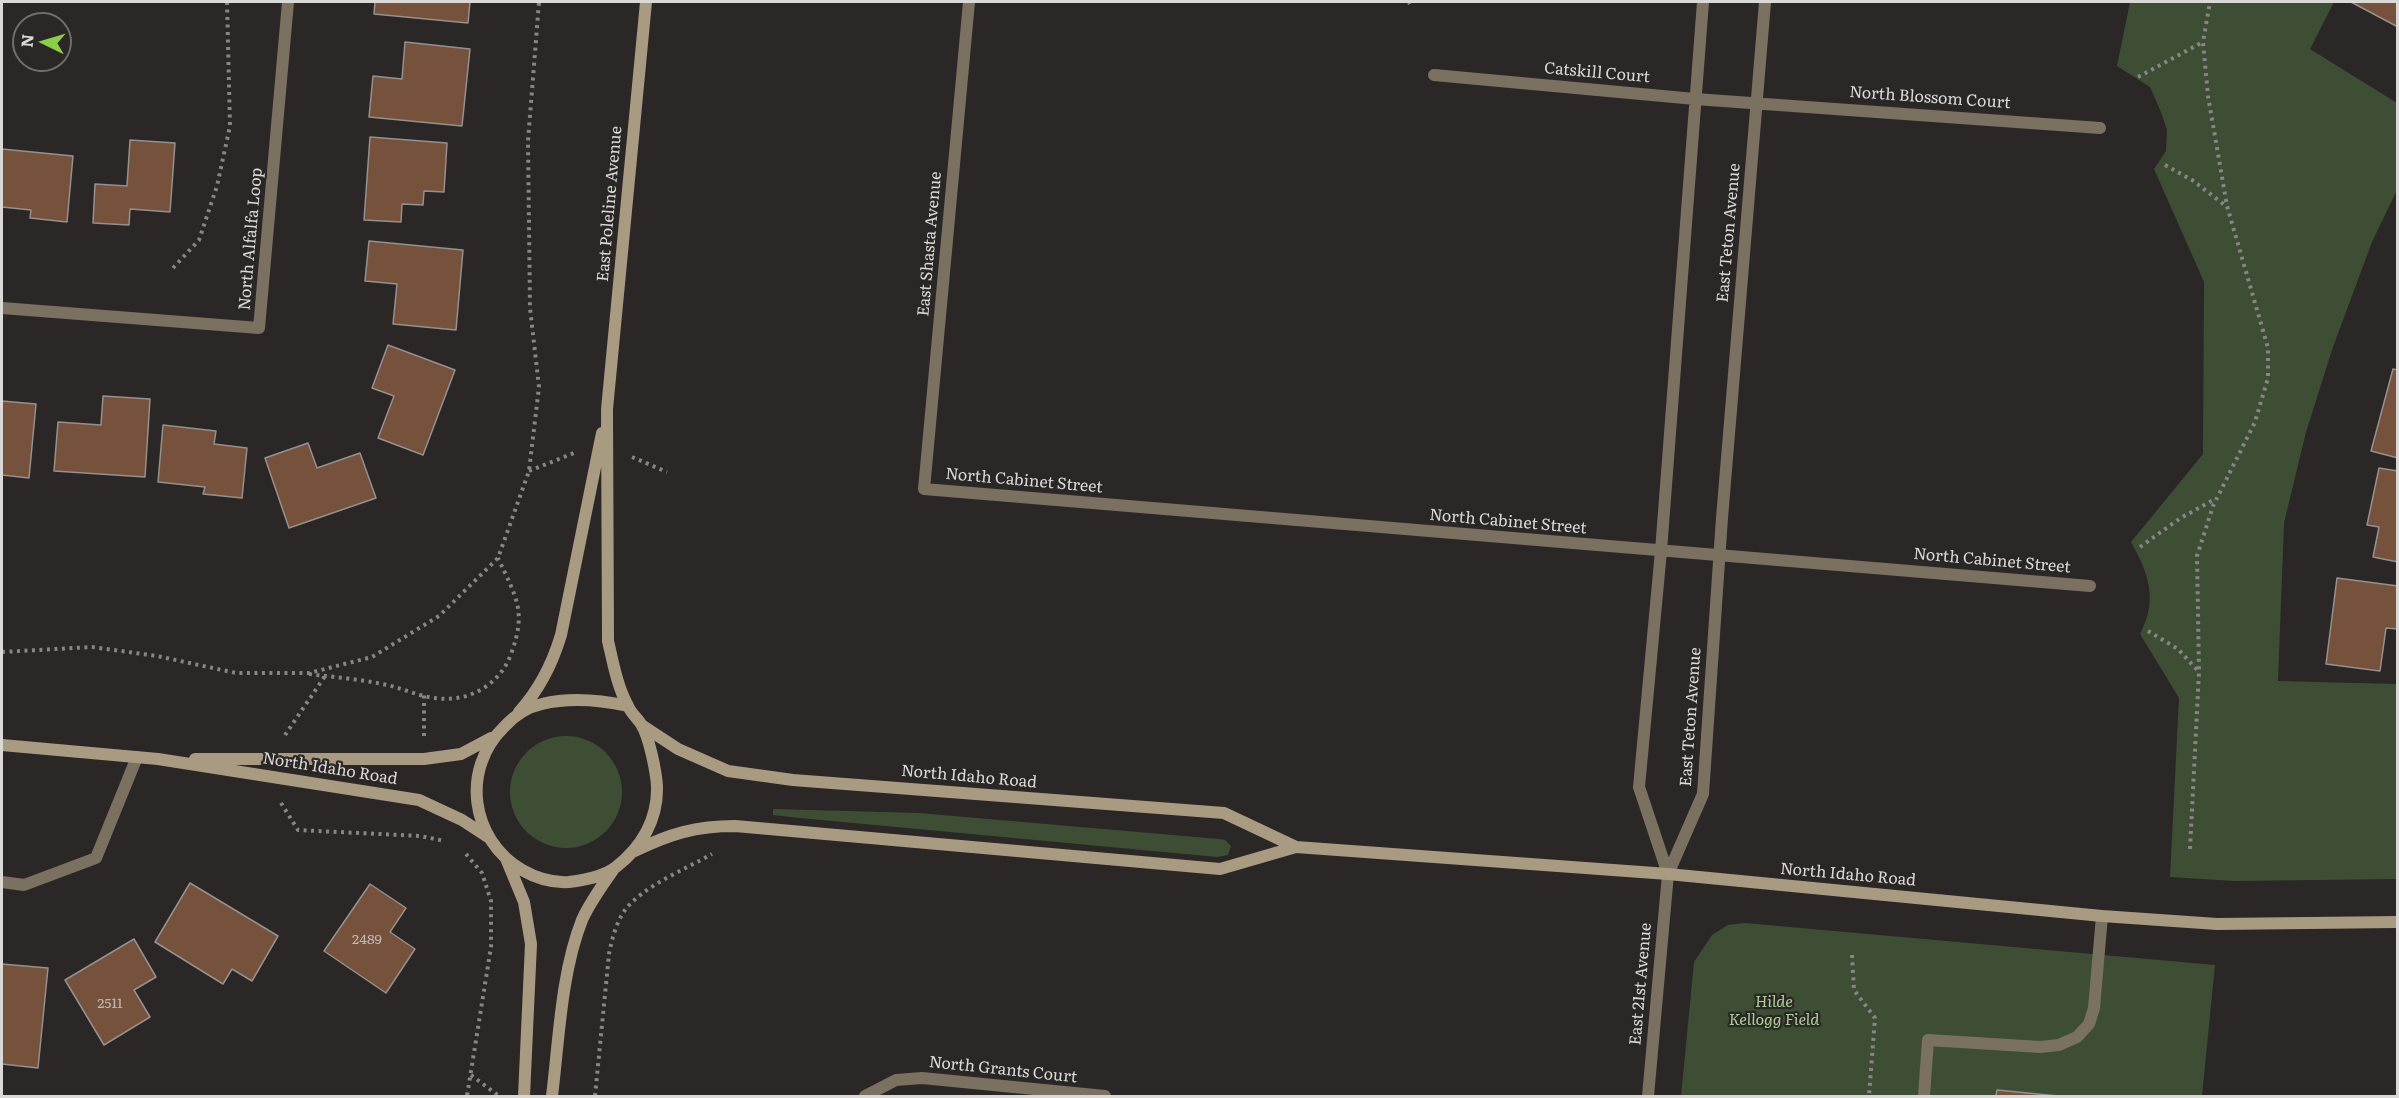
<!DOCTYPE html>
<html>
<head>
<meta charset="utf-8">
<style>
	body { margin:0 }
	#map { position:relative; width:2399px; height:1098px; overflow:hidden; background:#2a2726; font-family:Literata,serif }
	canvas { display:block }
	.frame { position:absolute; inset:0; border:3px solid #dad9d8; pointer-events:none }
	.north { position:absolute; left:12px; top:12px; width:60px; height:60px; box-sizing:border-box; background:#2a2726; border:2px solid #706e6d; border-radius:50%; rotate:275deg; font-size:16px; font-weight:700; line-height:24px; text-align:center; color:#dad9d8 }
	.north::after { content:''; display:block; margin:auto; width:21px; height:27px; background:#8ace47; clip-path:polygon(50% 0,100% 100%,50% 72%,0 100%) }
</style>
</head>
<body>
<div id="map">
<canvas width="2399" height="1098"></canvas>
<div class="frame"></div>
<div class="north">N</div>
</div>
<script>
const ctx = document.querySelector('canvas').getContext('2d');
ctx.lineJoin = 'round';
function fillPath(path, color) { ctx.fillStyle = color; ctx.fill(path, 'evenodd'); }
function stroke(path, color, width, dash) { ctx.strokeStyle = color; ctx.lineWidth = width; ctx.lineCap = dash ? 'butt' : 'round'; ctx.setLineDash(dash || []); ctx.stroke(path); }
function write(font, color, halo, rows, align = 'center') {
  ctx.font = font + ' Literata,serif'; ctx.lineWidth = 4.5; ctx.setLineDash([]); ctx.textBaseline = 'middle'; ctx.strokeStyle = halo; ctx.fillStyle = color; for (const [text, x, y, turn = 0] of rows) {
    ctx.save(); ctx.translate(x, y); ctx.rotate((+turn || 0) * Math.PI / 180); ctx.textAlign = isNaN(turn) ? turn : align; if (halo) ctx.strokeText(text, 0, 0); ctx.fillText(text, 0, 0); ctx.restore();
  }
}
const green = new Path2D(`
	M2130,2H2334L2310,49L2397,103V190L2372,242L2333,347L2306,432L2284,523L2278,681L2397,684V879L2234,881L2170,877L2179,698L2140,634C2158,600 2149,574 2131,542L2203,454L2204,282L2154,169L2166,151L2167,130L2161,112L2150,87L2117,66Z
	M510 792a56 56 0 1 1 112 0a56 56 0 1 1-112 0Z
	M773,809L919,813L1219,839L1225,840L1231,846L1228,855L1217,857L800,818L773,815Z
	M1745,923L2215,965L2202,1096H1681L1694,962L1712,935L1728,925Z`);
const building = new Path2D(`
	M375,2H470L468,23L374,14Z
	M2351,2H2398V27Z
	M405,42L470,49L462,126L369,117L373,76L402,79Z
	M370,137L447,143L444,192L424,191L423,205L402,204L401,222L364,220Z
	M130,140L175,143L170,212L130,209L129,225L93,223L95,184L127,186Z
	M2,149L73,156L67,222L30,218L31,210L2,207Z
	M369,241L463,250L456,330L393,324L397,284L365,281Z
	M388,345L455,370L423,455L378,438L394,396L372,388Z
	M2393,369L2398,370V458L2371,451Z
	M103,396L150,399L145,477L54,471L58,422L101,425Z
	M2,401L36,404L29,478L2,475Z
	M163,425L216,431L214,444L247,448L242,498L203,494L205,487L158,482Z
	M308,443L317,468L360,453L376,498L289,528L265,458Z
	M2379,468L2398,471V562L2373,557L2379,527L2367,525Z
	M2337,578L2398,586V629L2386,628L2380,671L2326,664Z
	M190,883L278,936L252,981L232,969L223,984L155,942Z
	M370,884L406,908L390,932L415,949L386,993L324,951Z
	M134,939L156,977L134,990L150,1017L104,1045L65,980Z
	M2,964L48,968L38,1068L2,1064Z
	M1997,1090L2058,1096H1996Z`);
const path = new Path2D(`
	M1409,2L1410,4
	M2138,77L2203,42
	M2165,165L2192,180L2226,206
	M173,268L199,240L217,186L230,126L227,2
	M632,457L667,472
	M529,471L574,453
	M2140,547L2179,519L2215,499
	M2148,631L2178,649L2198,671
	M2,652L92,647L157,656L236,673H309L372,657L439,616L498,558L529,471L539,387L530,308L528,141L539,2
	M309,674C333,677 358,679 382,684C400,687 417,696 435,698C468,703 500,685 511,654C527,611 516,597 498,558
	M285,735L325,676
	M424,736V695
	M281,803L298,830L420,836L445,841
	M2190,849L2199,672L2197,556L2213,506L2255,422L2268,378V348L2227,206L2208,96L2203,42L2210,2
	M466,854L482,873L491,901V947L467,1096
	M1852,955L1854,990L1875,1018L1869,1096
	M471,1075L499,1096
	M595,1096L609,954C612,939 616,923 625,910C643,886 686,869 712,854`);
const lane = new Path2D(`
	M1924,1096L1928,1040L2040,1047L2059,1045L2077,1037L2089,1024L2094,1008L2102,916`);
const street = new Path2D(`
	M969,2L924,489L2090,586
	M1434,75L1695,99L2100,128
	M2,308L259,328L288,2
	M1668,874L1639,787L1661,551L1703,2
	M2,882L24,885L96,858L137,757
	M865,1096L896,1080L922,1078L1105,1096
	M1648,1096L1668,874L1703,794L1722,518L1765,2`);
const secondary = new Path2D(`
	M628,706C600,700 571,697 542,704C528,707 514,716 504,727C461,769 470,839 522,870C536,878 553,883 569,882C585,880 603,877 616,867C642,847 658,819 657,786C656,771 649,736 641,724C637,718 631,713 628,706C617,686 613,662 608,641L607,409L646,2
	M519,712C540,689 552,665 561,635L602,433
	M643,726L678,749L728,771L793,780L1224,813L1296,847
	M2,745L158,759L419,800L462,820L488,837
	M195,759H424L461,754L491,738
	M635,851C669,834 696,826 735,826L1220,869L1296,847L1668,874L2102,916L2217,924L2398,922
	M507,861L524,902L531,944L524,1096
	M552,1096C559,1040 561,973 582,920C590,902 602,886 613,870`);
const numberNames = [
	["2489",367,940],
	["2511",110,1004]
];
const streetNames = [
	["Catskill Court",1597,73,5],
	["North Blossom Court",1930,98,4],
	["East Poleline Avenue",610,204,-85],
	["East Teton Avenue",1729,233,-85],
	["North Alfalfa Loop",251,239,-85],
	["East Shasta Avenue",930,244,-85],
	["North Cabinet Street",1024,481,5],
	["North Cabinet Street",1508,522,5],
	["North Cabinet Street",1992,561,5],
	["East Teton Avenue",1691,717,-86],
	["North Idaho Road",330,769,9],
	["North Idaho Road",969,777,5],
	["North Idaho Road",1848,875,5],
	["East 21st Avenue",1641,984,-85],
	["North Grants Court",1003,1070,6]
];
const parkNames = [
	["Hilde",1774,1002],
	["Kellogg Field",1774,1020]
];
fillPath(green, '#3e4e35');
fillPath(building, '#76513c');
stroke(building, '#959190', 1.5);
stroke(path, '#888685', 4, [3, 4.5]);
stroke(lane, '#7a7161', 12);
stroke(street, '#7a7161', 12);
stroke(secondary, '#a99b81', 12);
write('14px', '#c1b7b1', null, numberNames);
write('16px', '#dad9d8', '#2a2726', streetNames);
write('italic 16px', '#acd195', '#2a2726', parkNames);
</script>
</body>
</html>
